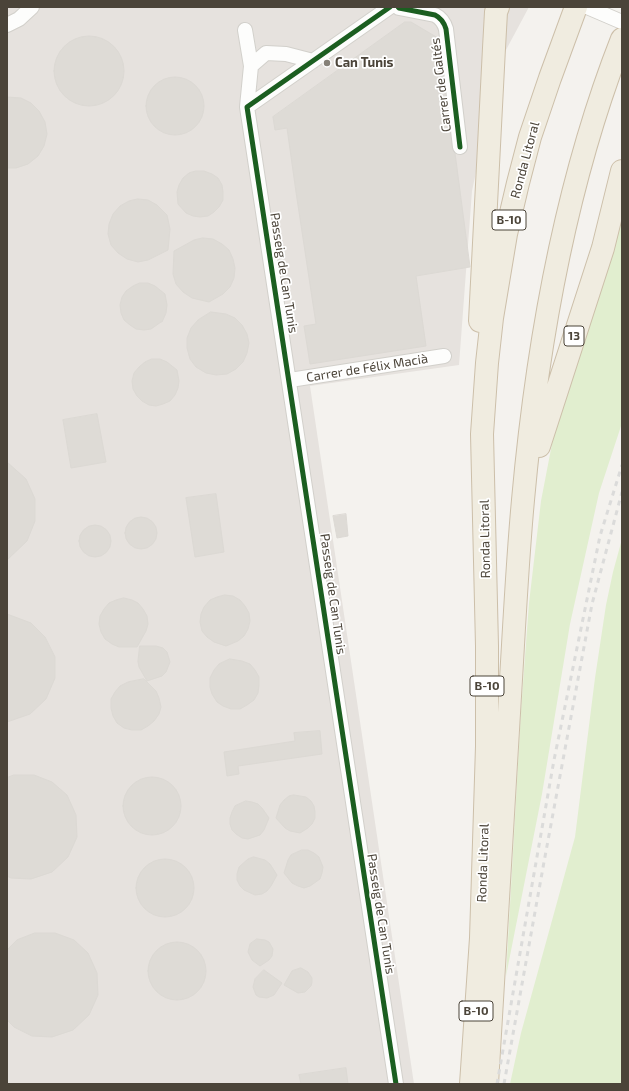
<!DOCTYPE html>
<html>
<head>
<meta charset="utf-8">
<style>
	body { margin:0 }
	#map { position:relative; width:629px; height:1091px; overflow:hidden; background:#f4f2ee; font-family:"Exo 2",sans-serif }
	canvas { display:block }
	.frame { position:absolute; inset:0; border:8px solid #4b4439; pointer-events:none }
</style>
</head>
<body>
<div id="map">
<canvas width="629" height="1091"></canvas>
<div class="frame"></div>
</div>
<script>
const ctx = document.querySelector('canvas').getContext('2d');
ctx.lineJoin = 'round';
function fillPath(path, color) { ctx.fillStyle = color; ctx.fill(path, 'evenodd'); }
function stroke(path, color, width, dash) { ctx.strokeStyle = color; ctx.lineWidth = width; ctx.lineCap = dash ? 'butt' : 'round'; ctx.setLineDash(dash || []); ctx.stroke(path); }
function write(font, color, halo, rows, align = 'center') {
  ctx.font = font + ' "Exo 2",sans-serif'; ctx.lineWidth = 3.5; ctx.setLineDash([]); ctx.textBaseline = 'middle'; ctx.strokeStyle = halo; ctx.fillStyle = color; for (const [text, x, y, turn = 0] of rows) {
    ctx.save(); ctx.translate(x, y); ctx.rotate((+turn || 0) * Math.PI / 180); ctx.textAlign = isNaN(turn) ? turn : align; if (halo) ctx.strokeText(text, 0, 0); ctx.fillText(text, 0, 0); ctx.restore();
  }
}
const industrial = new Path2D(`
	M7,7H529L499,63L472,191L459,365L310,386L414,1084H7Z`);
const green = new Path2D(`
	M622,214V423L599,493L570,624L542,794L506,976L521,711L529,603L541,501L556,423Z
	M622,539V1084H510L521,1033L575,837L595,678L606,605L613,572Z`);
const building = new Path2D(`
	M405,22H411L438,38L452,148L455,153L470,267L416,276L426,346L310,364L304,326L316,324L296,192L287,128L275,130L273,117Z
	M54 71a35 35 0 1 1 70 0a35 35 0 1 1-70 0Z
	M146 106a29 29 0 1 1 58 0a29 29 0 1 1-58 0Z
	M7,97L21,98L31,103L39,111L45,122L47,134L44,146L38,156L28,164L16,168H7Z
	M196,171H204L212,174L218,178L222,185L223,192V200L219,207L214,212L208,216L200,217L193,216L186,213L178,204L177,192L179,185L183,178L189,173Z
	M138,199L148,200L157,205L167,215L170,229L168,250L148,260L138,262L127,259L118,253L111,245L108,234L109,224L113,214L120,206L129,201Z
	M203,238L213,239L222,244L229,250L233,259L235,268L234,278L230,287L223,294L209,302L192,298L183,292L176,284L173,274L174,251L194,240Z
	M140,283H148L155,286L165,294L167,305L166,313L162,322H161L151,329L144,330L136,329L130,325L124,320L121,313L120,305L122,297L126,291L133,286Z
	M211,312L226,314L235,318L242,325L247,334L249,343L247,353L243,362L236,369L227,374L216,375L206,373L196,367L190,359L187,348V338L191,328L198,320Z
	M152,359H160L167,362L177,370L179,381L178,388L175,395L170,401L163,404L156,406L149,405L142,401L137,396L133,389L132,381L134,373L139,367L145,362Z
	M97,414L106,462L71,468L63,420Z
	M7,462L26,479L35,499V521L27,541L7,560Z
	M216,494L224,552L195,557L186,498Z
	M346,514L348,536L337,538L333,516Z
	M125 533a16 16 0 1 1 32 0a16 16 0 1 1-32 0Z
	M79 541a16 16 0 1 1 32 0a16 16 0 1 1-32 0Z
	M225,595L233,596L240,600L245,606L249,613L250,621L248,629L244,636L238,641L226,646L214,642L207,637L202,631L200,622L201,614L204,607L210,600L217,597Z
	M124,598L132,600L138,603L143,609L147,616L148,624L146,631L137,647H119L112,644L105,639L101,632L99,624L100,616L104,609L109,603L116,600Z
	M7,614L31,623L45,637L55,657V678L46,699L30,714L7,722Z
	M140,646H156L163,648L167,652L170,662L166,672L162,676L147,681L139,667L138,662Z
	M230,659L242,661L250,664L255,670L259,677V685L258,693L254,700L247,705L240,709H231L223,706L217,702L212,694L210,687V678L214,670L219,664Z
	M144,679L156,691L159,698L161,707L159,714L154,721L148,726L141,730H132L124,728L117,723L113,716L111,708V699L115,692L120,686L128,682Z
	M320,731L322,754L238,766L239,774L227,776L224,752L295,741L294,733Z
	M14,775H34L52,782L67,795L76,815L77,837L68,857L52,872L31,879L11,878L7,876V778Z
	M123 806a29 29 0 1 1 58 0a29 29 0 1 1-58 0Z
	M294,795L306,797L311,801L314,806L315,812V818L312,824L308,828L300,833L290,831L285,828L276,818L280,805L284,800L289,796Z
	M246,801L252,802L258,804L262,808L269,818L264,830L260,835L248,839L242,838L236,834L232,830L230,824V818L232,812L235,806Z
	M302,850H308L314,853L319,857L323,867L322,873L320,879L310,886L304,888L298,886L292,883L284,873L288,860L291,855Z
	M254,857L265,860L270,864L277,875L271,886L267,891L262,894L255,895L244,890L240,886L237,880V874L239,867L248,859Z
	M136 888a29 29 0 1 1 58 0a29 29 0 1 1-58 0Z
	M35,933H55L74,940L88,953L97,973L98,995L89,1015L73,1030L52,1037L32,1036L14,1027L7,1020V950L17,940Z
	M257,939L265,940L269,942L273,949L272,956L269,960L260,966L252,960L248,952L250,944Z
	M148 971a29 29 0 1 1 58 0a29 29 0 1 1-58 0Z
	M301,968L308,972L312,978V982L311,986L305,992L298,993L284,985L292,971Z
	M264,970L282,983L274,995L267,998L259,997L256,995L253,987L255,979Z
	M346,1068L348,1084H301L299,1075Z`);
const minor = new Path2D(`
	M398,7L399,8L435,15C441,18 444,22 446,29L460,147
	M587,7L622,22
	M7,25L19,19L32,7
	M245,30L251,66L247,107L396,1084
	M251,66L266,53L286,54L313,61
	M247,107L390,7
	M290,380L444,356`);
const trunk = new Path2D(`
	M480,321L494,48L496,12L498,7
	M539,446L603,248L622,171
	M471,1084L481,938L487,746V646L482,434L487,363L492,318L506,234L518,183L530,137L550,78L576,7
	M487,1084C495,955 503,826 510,696C514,631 517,565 523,500C537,345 565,184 622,39`);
const rail = new Path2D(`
	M497,1084L554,760L600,536L622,465
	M504,1084L544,862L592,604L622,492`);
const cycleway = new Path2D(`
	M390,7L247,107L396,1084
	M398,7L399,8L435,15C441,18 444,22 446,29L460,147`);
const markers = [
	[327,63,4,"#868178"]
];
const shields = [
	[509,220,34],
	[574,336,20],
	[487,686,34],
	[476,1011,34]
];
const shieldNames = [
	["B-10",509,220],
	["13",574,336],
	["B-10",487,686],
	["B-10",476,1011]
];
const poiNames = [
	["Can Tunis",335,63]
];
const streetNames = [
	["Carrer de Galtés",441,85,-97],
	["Ronda Litoral",525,160,-75],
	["Passeig de Can Tunis",284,273,81],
	["Carrer de Félix Macià",367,368,-9],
	["Ronda Litoral",485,539,-91],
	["Passeig de Can Tunis",333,594,82],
	["Ronda Litoral",483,863,-88],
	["Passeig de Can Tunis",381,914,81]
];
fillPath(industrial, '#e6e2de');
fillPath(green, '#e1eecf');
fillPath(building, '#dedbd6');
stroke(building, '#dcd9d4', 1);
stroke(minor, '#d2d0cb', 16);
stroke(trunk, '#ccbfa9', 24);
stroke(minor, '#fdfdfc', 14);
stroke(trunk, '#f0ece0', 22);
stroke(rail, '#dbdbda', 3, [5, 5]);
stroke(cycleway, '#1b5e20', 5);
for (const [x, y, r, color] of markers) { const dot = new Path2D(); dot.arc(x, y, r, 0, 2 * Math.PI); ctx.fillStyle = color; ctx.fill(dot); stroke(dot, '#fff', 1.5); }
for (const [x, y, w] of shields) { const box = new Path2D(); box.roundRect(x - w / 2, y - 10, w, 20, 3); ctx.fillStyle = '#fff'; ctx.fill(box); stroke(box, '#4b4439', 1); }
write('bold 12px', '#4b4439', null, shieldNames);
write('bold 13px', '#4b4439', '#fff', poiNames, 'left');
write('13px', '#4b4439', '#fff', streetNames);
</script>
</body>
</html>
